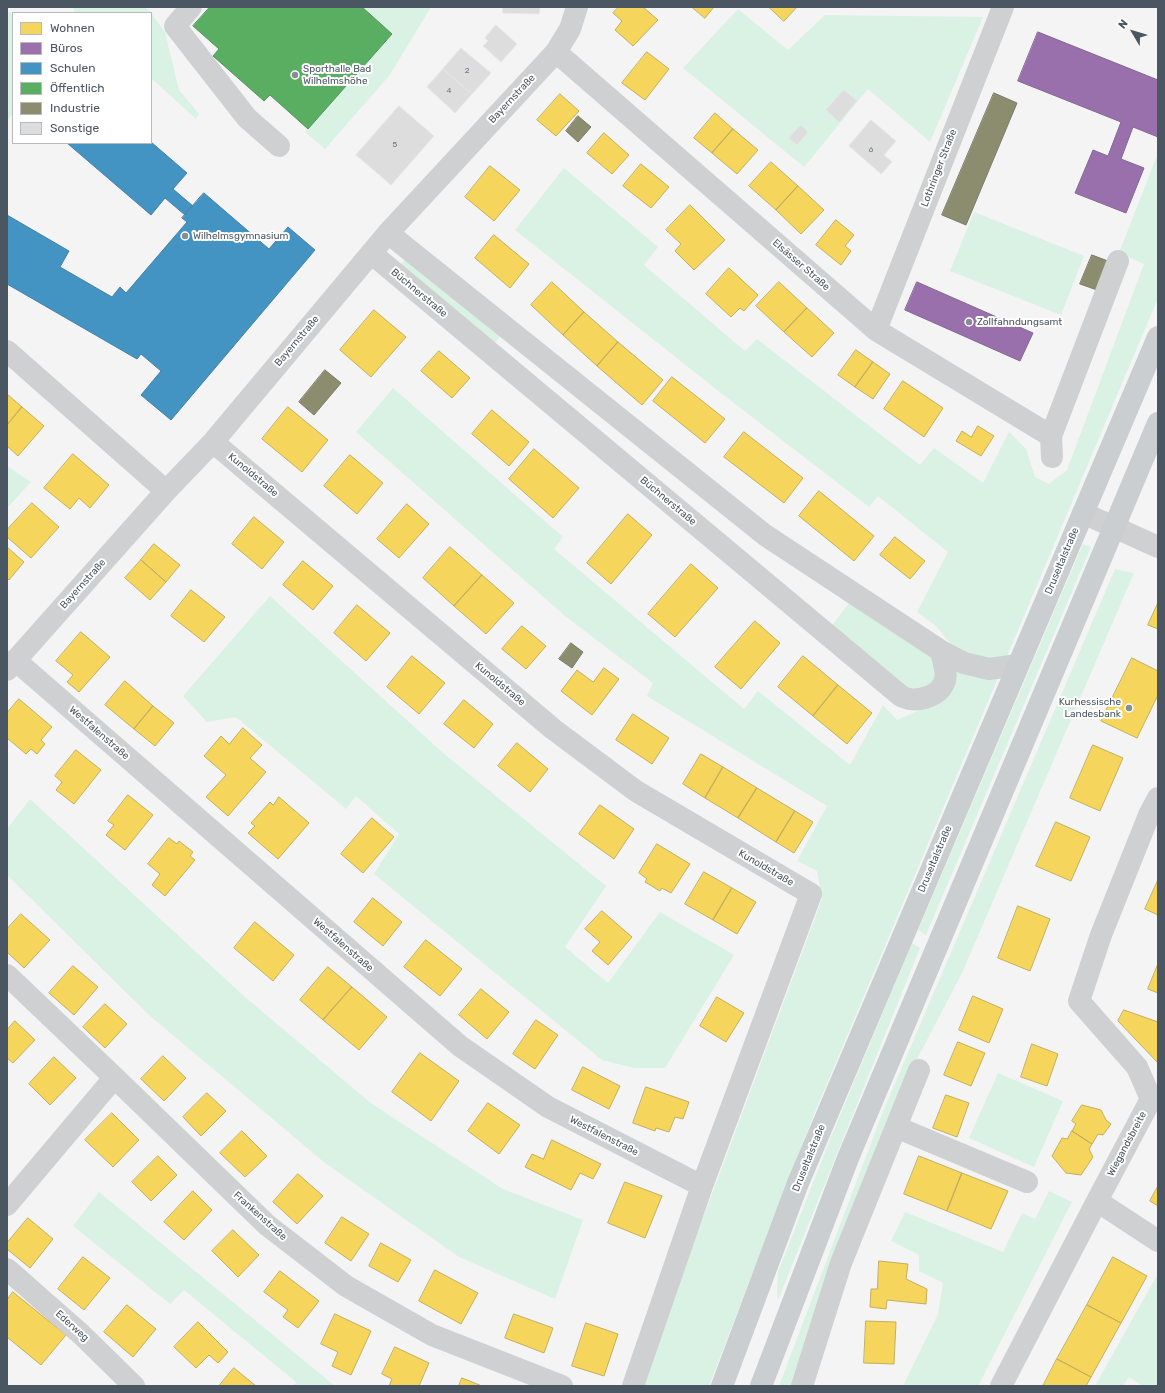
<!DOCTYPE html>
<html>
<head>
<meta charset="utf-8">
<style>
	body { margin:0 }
	#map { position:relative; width:1165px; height:1393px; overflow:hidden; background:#f4f4f4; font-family:Rubik,sans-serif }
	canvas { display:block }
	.frame { position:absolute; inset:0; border:8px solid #4a5661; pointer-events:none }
	.legend { position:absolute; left:12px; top:12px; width:140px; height:132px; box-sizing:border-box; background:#fff; border:1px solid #b7bbc0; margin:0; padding:5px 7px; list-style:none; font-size:12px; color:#4a5661 }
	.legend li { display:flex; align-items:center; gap:8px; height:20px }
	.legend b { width:20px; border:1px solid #b7bbc0 }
	.north { position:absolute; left:1113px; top:12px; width:40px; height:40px; -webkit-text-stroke:3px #fff; paint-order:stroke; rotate:308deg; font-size:11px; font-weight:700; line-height:16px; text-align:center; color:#4a5661 }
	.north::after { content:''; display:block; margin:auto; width:14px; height:18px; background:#4a5661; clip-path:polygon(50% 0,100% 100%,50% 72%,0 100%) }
</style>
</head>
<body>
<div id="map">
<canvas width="1165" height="1393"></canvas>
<div class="frame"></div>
<ul class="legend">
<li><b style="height:11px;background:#f6d55c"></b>Wohnen</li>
<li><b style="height:11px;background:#9970ab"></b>Büros</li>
<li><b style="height:11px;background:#4393c3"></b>Schulen</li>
<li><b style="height:11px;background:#5aae61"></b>Öffentlich</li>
<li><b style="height:11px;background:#8c8c6e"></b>Industrie</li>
<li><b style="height:11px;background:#ddddde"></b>Sonstige</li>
</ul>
<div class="north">N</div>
</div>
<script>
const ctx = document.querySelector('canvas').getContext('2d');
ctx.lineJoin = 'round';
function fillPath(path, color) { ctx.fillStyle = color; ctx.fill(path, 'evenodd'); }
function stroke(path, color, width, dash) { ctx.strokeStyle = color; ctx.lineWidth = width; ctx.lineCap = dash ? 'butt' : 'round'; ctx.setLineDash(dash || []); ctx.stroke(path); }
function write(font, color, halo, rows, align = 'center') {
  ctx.font = font + ' Rubik,sans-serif'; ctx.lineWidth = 4; ctx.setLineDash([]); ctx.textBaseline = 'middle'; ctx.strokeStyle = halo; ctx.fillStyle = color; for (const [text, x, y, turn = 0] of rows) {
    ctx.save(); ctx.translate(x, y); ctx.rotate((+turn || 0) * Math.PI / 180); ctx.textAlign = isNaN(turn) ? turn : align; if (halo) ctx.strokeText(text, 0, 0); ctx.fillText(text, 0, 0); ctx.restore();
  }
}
const green = new Path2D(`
	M72,7H145L151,13H76Z
	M362,7H431L389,76L325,149L305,132L392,34Z
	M738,9L788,50L825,15L983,17L930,142L868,89L804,167L683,68Z
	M7,10L13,15V114L7,121Z
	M151,13L165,32L179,90L199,114L196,119L151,78Z
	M1158,153V298L812,1119L709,1386H638L717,1181L822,899L817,871L797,861L827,806L647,696L653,683L565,616L356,432L393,388L563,537L554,549L744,709L758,691L850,765L883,705L897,720L920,710L942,698L951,645L936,626L917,612L948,552L878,496L869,507L726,397L515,230L564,168L658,247L644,265L745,351L757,339L920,465L934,448L983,483L1009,432L1026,449L1035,477L1049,484L1067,470L1144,264L1119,253Z
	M974,212L1084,256L1061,315L950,271Z
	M412,252L507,328L488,351L394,272Z
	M7,466L31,482L7,508Z
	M1083,544L1091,547L926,935L918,930Z
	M1115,569L1134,573L962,973L916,1061L793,1386H779L884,1109Z
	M855,595L941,651L946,675L910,699L826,633Z
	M270,596L442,752L606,886L565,947L608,983L660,912L734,955L665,1068H634L602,1060L374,874L399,834L356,796L346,809L236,717L207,722L183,696Z
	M30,799L245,997L372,1104L503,1189L583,1220L555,1299L459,1257L325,1163L149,1015L7,875V829Z
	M912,943L920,948L778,1300L777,1292L778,1272L831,1137Z
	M998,1073L1063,1101L1034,1167L969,1138Z
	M1049,1191L1072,1202L978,1386H903L938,1314L943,1283L919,1271V1255L891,1241L905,1212L1003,1252L1022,1213L1035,1219Z
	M99,1192L335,1386H294L296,1382L184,1290L170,1304L73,1226Z
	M1156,1277L1158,1279V1386H1143L1129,1377L1123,1386H1095Z`);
const homes = new Path2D(`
	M619,7H643L658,20L633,46L615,30L622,21L613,13Z
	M692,7H714L705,18Z
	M769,7H797L784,21Z
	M647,52L669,69L645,100L622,83Z
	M560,94L579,111L556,136L537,120Z
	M715,113L733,129L712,153L694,138Z
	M733,129L758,150L737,174L712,153Z
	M604,133L629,155L612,174L587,153Z
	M771,162L798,186L776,210L749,186Z
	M641,164L669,187L651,208L623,186Z
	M490,166L520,190L494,221L465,197Z
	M798,186L824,210L801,234L776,210Z
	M690,205L725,240L694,270L675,251L681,244L666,230Z
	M836,220L854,235L845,246L851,251L841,265L816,245Z
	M494,235L529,264L510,288L475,258Z
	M729,268L758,295L744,311L740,308L731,317L706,294Z
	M552,282L584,312L563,335L531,305Z
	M779,282L807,308L784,332L756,306Z
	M807,308L834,333L812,357L784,332Z
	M374,310L406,337L371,377L340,350Z
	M584,312L618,342L597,366L563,335Z
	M618,342L663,380L642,405L597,366Z
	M856,350L873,362L855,387L838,375Z
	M439,351L470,378L452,398L421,371Z
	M873,362L890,374L873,399L855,387Z
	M672,377L725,419L705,443L653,401Z
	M903,381L943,408L924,437L884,409Z
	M7,394L22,407L7,425Z
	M22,407L44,426L18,456L7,446V425Z
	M288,407L328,440L302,472L262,439Z
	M492,410L529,442L509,466L472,434Z
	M978,426L994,436L981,456L956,441L962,431L971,437Z
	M744,432L803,478L784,503L724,457Z
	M534,449L579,488L553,518L509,479Z
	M73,454L109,485L90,508L79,498L70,509L44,488Z
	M350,455L383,483L357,514L324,486Z
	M819,491L874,536L854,561L799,516Z
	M32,503L59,527L31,558L7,537V530Z
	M407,504L429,524L399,558L377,539Z
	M628,514L652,535L611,584L587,563Z
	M254,517L284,542L262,569L232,544Z
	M895,537L925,561L910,579L880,555Z
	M154,544L180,565L166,582L141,560Z
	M7,547L24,562L9,580L7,578Z
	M450,547L482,575L454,606L423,578Z
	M141,560L166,582L150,600L125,578Z
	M303,561L333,586L313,610L283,585Z
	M691,564L718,588L675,637L648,614Z
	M482,575L514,603L486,634L454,606Z
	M191,590L225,617L204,642L171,616Z
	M1158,603V629L1148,625Z
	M357,605L390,633L366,661L334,633Z
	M755,621L780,643L741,689L715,667Z
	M522,626L546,646L526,669L502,649Z
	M81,632L110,657L79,692L67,682L73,675L56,661Z
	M412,656L445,683L419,714L387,687Z
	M803,656L838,685L813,716L778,687Z
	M1132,658L1158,671V695L1137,738L1101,721Z
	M604,668L619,679L592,715L561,691L577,670L593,682Z
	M125,681L153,706L134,729L105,705Z
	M838,685L872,713L847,744L813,716Z
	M19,699L52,727L41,740L45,744L37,754L31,749L26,754L7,738V713Z
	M464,700L493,724L474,748L444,724Z
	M153,706L174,723L155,746L134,729Z
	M633,714L669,738L652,764L616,740Z
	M243,728L262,745L250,758L266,772L228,816L206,797L226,775L204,756L221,736L229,744Z
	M517,743L548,769L530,792L498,766Z
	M1093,745L1123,758L1100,811L1070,798Z
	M76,750L101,770L74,804L56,790L62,782L55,776Z
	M701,754L723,767L705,798L683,784Z
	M723,767L757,788L738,818L705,798Z
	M757,788L795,811L776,842L738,818Z
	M128,795L153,815L125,850L106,835L114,825L108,821Z
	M279,797L309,823L278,859L248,833L255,826L251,823L270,802L273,805Z
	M600,805L634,829L614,859L579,834Z
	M795,811L813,822L794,853L776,842Z
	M372,818L394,837L363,873L341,854Z
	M1056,822L1090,837L1071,881L1036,866Z
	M169,838L177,844L179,841L193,852L190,856L195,860L165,896L152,885L160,874L148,864Z
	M657,844L690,864L671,893L662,888L660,891L645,882L647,879L639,873Z
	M704,872L732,888L713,920L685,904Z
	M1158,880V915L1145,909Z
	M732,888L756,902L737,934L713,920Z
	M373,898L402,922L383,946L354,922Z
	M1018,906L1050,919L1030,971L998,958Z
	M602,911L632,937L608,965L592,951L600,942L585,929Z
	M21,914L50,940L24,968L7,952V929Z
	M255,922L294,955L273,981L234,948Z
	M426,940L462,969L440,996L404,967Z
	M1158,964V993L1148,989Z
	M73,966L98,987L74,1015L49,993Z
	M328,967L352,987L323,1020L300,1000Z
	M352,987L387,1017L359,1050L323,1020Z
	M481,989L509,1012L487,1039L459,1015Z
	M973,996L1003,1009L989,1043L959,1030Z
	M717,997L744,1013L726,1042L700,1026Z
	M105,1004L127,1024L105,1048L83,1027Z
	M1124,1010L1158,1022V1063L1118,1021Z
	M536,1020L558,1035L535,1069L513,1054Z
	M15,1021L35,1040L13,1063L7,1058V1030Z
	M958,1042L985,1053L971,1086L944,1075Z
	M1032,1044L1058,1054L1047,1086L1021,1077Z
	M420,1053L459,1081L431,1121L392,1092Z
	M163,1056L186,1078L164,1101L141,1079Z
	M54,1057L76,1078L50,1105L29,1084Z
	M583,1067L620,1086L609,1109L572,1090Z
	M646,1087L689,1102L683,1119L675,1117L669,1132L656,1128L655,1131L633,1123Z
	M207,1093L226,1111L201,1136L183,1117Z
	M946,1095L969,1103L957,1137L933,1128Z
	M488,1103L520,1125L499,1154L468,1131Z
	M1082,1105L1101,1110L1106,1120L1111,1124L1103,1135L1098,1134L1092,1144L1072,1131L1076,1124L1072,1121Z
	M112,1113L139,1140L113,1167L85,1140Z
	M242,1131L267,1156L245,1177L220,1153Z
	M1072,1131L1092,1144L1089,1149L1093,1157L1081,1175L1066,1173L1052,1156L1062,1138L1067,1139Z
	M552,1140L601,1164L593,1179L580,1173L571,1190L525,1167L532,1154L543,1159Z
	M158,1156L177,1175L151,1201L132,1182Z
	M919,1156L962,1173L947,1211L904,1194Z
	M962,1173L1008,1191L991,1229L947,1211Z
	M298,1174L323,1196L297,1224L273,1202Z
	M625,1182L662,1196L645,1238L608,1223Z
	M1158,1186V1206L1150,1201Z
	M193,1191L212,1210L184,1240L164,1222Z
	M342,1217L369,1234L351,1261L325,1243Z
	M28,1218L53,1239L30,1268L7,1249V1243Z
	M233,1230L259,1255L238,1277L212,1251Z
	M381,1243L411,1260L398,1282L369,1266Z
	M83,1257L110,1278L84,1310L58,1289Z
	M1113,1257L1147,1276L1121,1323L1087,1305Z
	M879,1261L908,1264L906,1279L927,1289L926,1304L887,1300L886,1309L870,1307L871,1289H877Z
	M435,1270L478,1293L461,1324L419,1301Z
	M280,1271L319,1301L298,1328L283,1317L288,1310L264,1292Z
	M13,1292L66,1335L41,1365L7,1337V1300Z
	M127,1305L156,1329L133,1357L104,1332Z
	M1087,1305L1121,1323L1091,1377L1057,1359Z
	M335,1314L371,1331L351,1375L332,1366L338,1352L321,1344Z
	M514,1314L553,1328L544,1353L505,1338Z
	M866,1321L896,1322L894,1364L864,1363Z
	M198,1322L228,1352L218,1363L209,1355L196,1368L174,1347Z
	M586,1323L618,1334L604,1376L572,1366Z
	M395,1347L429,1363L419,1386H389L392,1379L382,1374Z
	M1057,1359L1091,1377L1086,1386H1043Z
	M234,1368L256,1386H219Z
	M462,1378L482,1386H459Z`);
const offices = new Path2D(`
	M1038,32L1158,80V137L1133,127L1121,159L1144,168L1126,213L1075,193L1093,150L1108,156L1121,122L1018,81Z
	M917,282L1033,333L1020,361L905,310Z`);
const schools = new Path2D(`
	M151,142L187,173L173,189L193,206L185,215L165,198L151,215L67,143H151Z
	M204,193L269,249L288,227L315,250L171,420L141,395L161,371L141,354L137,359L7,284V215L69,251L60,267L112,297L120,287L126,293L187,222L182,218Z`);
const public = new Path2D(`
	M210,7H362L392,34L308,129L270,95L264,101L213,56L219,49L193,26Z`);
const industry = new Path2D(`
	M994,93L1017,103L966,225L942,215Z
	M578,116L591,127L578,142L566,131Z
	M1092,255L1108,261L1097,290L1080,284Z
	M325,370L341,383L314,415L299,402Z
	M571,643L583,652L572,668L559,659Z`);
const building = new Path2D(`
	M503,7H540L539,14L503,13Z
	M496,25L517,44L501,62L483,46L488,41L485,38Z
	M461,48L491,73L472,94L443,69Z
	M443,69L472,94L455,113L427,87Z
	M844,90L857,101L839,122L826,110Z
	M399,106L434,136L391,185L356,155Z
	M871,120L896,141L884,155L892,162L881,174L849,146Z
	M801,125L808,132L797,145L789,138Z`);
const minor = new Path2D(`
	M191,7L175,26L247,118L279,146
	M556,52L876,330L1051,436L1052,457
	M371,253L901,696C903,697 907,699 910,699C921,701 938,695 943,685C949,676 943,661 941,651L765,535L388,233
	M876,330L1003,7
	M7,351L166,491
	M1051,436L1118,261
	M213,442L553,729L636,791L811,894L702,1186L633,1386
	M1083,513L1158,547
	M941,651L964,663L989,669L1018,665
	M15,660L460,1046L548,1107L702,1186
	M7,670L166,491L213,442L388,233L556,52L570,29L577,7
	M7,975L114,1077L267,1225L346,1286L432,1335L562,1386
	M896,1127L1027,1182
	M1097,1201L1158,1241
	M7,1205L114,1078
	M7,1269L82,1335L134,1386
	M802,1386L841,1263L919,1070
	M1001,1386L1097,1201L1151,1099L1137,1067L1079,1001L1101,935L1149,815L1158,798`);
const major = new Path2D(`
	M722,1386L798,1183L1158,337
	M761,1386L848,1158L1158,423`);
const markers = [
	[295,75,4,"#868d94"],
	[185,236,4,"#868d94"],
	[969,322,4,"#868d94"],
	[1129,708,4,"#868d94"]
];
const numberNames = [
	["2",467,71],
	["4",449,91],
	["5",395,145],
	["6",871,150]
];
const poiNames = [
	["Sporthalle Bad",303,69],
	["Wilhelmshöhe",303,81],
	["Wilhelmsgymnasium",193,236],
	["Zollfahndungsamt",977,322],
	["Kurhessische",1121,702,"right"],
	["Landesbank",1121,714,"right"]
];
const streetNames = [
	["Bayernstraße",512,99,-47],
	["Lothringer Straße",939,168,-69],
	["Elsässer Straße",801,265,41],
	["Büchnerstraße",419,293,40],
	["Bayernstraße",297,341,-50],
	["Kunoldstraße",253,475,40],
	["Büchnerstraße",668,501,40],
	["Druseltalstraße",1062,561,-67],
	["Bayernstraße",83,584,-48],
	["Kunoldstraße",500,684,40],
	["Westfalenstraße",99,733,41],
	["Druseltalstraße",935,859,-67],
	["Kunoldstraße",766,868,30],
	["Westfalenstraße",343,945,41],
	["Westfalenstraße",604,1136,27],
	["Wiegandsbreite",1127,1144,-62],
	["Druseltalstraße",809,1158,-68],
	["Frankenstraße",260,1216,42],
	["Ederweg",72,1326,42]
];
fillPath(green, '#d9f2e3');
fillPath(homes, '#f6d55c');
stroke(homes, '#c2af5e', 1);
fillPath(offices, '#9970ab');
stroke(offices, '#816895', 1);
fillPath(schools, '#4393c3');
stroke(schools, '#4581a6', 1);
fillPath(public, '#5aae61');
stroke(public, '#559461', 1);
fillPath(industry, '#8c8c6e');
stroke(industry, '#787c6a', 1);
fillPath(building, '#ddddde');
stroke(building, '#e5e6e7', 1);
stroke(minor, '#ced0d2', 22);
stroke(major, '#caced1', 22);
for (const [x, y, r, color] of markers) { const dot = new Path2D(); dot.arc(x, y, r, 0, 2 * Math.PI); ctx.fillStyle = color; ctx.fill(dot); stroke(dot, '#fff', 1.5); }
write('8px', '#707881', null, numberNames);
write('10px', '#4a5661', '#fff', poiNames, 'left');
write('10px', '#4a5661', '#fff', streetNames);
</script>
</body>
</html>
